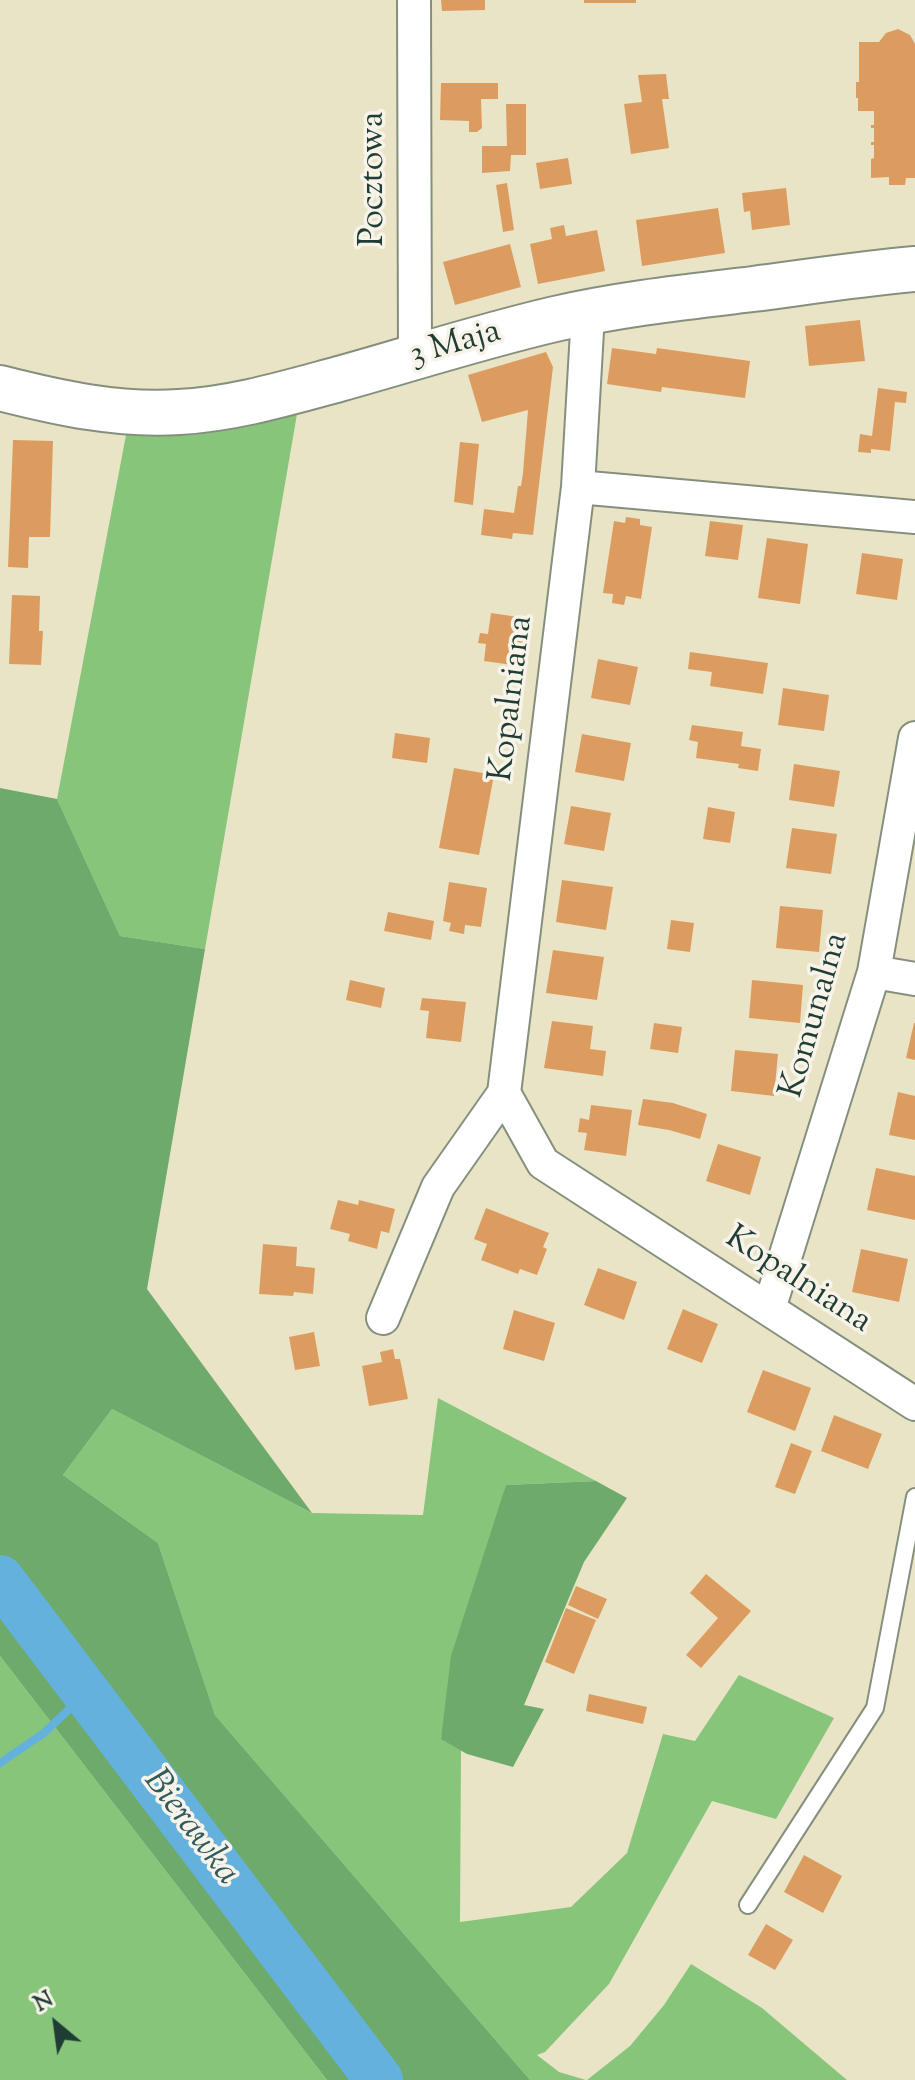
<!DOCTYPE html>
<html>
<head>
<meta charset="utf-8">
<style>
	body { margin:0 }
	#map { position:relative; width:915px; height:2080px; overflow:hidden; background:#eae4c6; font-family:"Sorts Mill Goudy",serif }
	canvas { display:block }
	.north { position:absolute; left:16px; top:1984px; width:80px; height:80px; -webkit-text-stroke:6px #f7f3e8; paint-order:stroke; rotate:331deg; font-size:22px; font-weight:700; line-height:32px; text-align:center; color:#1f3d34 }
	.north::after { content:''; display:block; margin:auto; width:28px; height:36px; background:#1f3d34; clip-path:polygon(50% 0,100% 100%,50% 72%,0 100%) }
</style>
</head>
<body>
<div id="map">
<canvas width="915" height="2080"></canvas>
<div class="north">N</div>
</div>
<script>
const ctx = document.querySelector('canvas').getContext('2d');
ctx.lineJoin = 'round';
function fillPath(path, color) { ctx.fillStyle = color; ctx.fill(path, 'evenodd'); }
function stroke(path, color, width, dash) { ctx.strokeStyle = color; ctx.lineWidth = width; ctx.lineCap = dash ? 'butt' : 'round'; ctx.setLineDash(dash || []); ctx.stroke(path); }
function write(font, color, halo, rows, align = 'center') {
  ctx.font = font + ' "Sorts Mill Goudy",serif'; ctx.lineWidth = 7; ctx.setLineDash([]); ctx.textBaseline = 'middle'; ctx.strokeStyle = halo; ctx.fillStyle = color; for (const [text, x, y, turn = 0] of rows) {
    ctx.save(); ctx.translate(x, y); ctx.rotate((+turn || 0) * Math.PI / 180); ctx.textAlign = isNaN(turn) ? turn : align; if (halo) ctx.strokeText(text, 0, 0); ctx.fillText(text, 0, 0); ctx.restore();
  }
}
const green = new Path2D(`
	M297,414L205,949L120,936L57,799L126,435C185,437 240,429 297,414Z
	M438,1398L596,1481L506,1485L441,1738L461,1750L460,1922L571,1907L627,1853L663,1734L695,1741L739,1675L834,1718L776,1819L712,1801L609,1984L545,2052L537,2055L559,2072L586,2080H530L215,1715L158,1543L63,1475L112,1409L312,1513L423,1515Z
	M0,1656L327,2080H0Z
	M691,1964L762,2008L847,2080H587L630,2046L664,2005Z`);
const forest = new Path2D(`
	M0,788L57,799L120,936L205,949L147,1289L312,1513L112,1409L63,1475L158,1543L215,1715L530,2080H327L0,1656Z
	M596,1481L627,1498L584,1562L524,1705L544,1709L513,1767L467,1754L441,1739L451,1656L506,1485Z`);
const stream = new Path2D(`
	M0,1763L44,1733L86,1693`);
const river = new Path2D(`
	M0,1579L379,2080`);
const building = new Path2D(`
	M441,0H485V10L442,11Z
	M584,0H636V3H584Z
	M898,29L910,35L915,44V178H906L905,185H889V177L871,178V159L874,158V145H871V142H874V128H871V125H874V111H858V98H856V82H859V42H879L886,33Z
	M666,74L669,99H662L669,148L631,154L624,104L642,102L638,75Z
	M441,83H498V99H481L482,128L477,132H469V121L440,120Z
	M506,104H526V155H511L510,171L482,173V146H507Z
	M568,158L572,184L540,189L536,163Z
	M507,183L514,230L503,232L496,185Z
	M786,188L790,225L752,230L750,211L744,212L742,193Z
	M718,208L725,253L642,266L636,220Z
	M564,225L566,236L597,230L605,271L538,284L530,244L552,239L550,228Z
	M510,244L521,287L455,305L443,262Z
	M860,320L865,361L809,366L805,326Z
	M612,348L656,354L657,348L750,361L745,398L662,387L661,392L607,384Z
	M546,352L553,367L533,535L513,533L512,539L481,535L484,509L514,513L518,486H521L523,473L528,410L482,422L468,375Z
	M878,388L907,392L906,403L895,402L890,451L871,449V453L858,452L860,434L872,436Z
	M13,440L53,441L50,537H29L28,568L8,567Z
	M460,442L479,444L473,505L454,502Z
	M626,517L640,519V525L652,527L641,599L626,596L624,605L612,603L613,594L603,593L614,521L625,523Z
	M710,521L743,525L738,560L705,556Z
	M767,538L808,544L800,604L758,598Z
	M862,553L903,559L897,600L856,594Z
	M12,595L40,596L39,631H43L41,665L9,664Z
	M491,613L525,618L520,666L484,661L486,644L478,643L480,633L488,634Z
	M690,652L768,663L763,694L710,686L712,672L688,669Z
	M598,659L638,667L630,705L591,698Z
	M783,688L829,695L824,731L778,725Z
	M692,725L743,732L741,746L761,749L758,771L738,768L739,764L696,758L698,742L689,740Z
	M395,733L430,738L427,763L392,758Z
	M582,734L631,743L624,781L575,772Z
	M794,764L840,771L834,807L789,800Z
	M454,768L494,775L479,855L439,848Z
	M571,806L611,813L604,851L564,844Z
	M708,807L735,812L730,843L703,839Z
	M792,828L837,834L831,874L786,868Z
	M562,880L613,887L606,930L556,922Z
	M449,882L487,888L481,927L465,925L464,934L449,931L451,923L443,921Z
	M780,906L823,910L819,952L776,948Z
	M388,912L434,921L431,940L384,931Z
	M671,920L694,923L690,952L667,949Z
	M553,950L604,957L597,1000L546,993Z
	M350,980L385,988L381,1008L346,1000Z
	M752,980L803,985L800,1023L749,1018Z
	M422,998L466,1002L461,1042L426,1038L429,1011L420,1010Z
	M552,1021L593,1026L590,1049L606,1051L603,1076L544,1068Z
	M654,1023L682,1027L678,1053L650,1049Z
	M914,1023H915V1060L906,1058Z
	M735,1050L778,1054L774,1096L731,1091Z
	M898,1092L915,1096V1140L889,1135Z
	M643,1099L673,1103L707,1114L700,1139L669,1130L638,1125Z
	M591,1105L632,1110L626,1156L584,1150L587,1133L578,1132L580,1118L589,1120Z
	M718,1144L761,1157L750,1195L706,1181Z
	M876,1168L915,1176V1220L867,1210Z
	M338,1200L358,1205L359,1200L395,1209L389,1233L381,1231L377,1249L348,1241L350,1234L330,1229Z
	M486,1208L549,1233L543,1247L547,1249L537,1275L520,1269L518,1274L481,1260L487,1244L474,1239Z
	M263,1244L297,1247L296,1266L315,1268L313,1294L294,1292L293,1296L259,1294Z
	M861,1249L908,1259L899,1302L852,1292Z
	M598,1268L637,1282L624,1320L584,1305Z
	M683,1309L718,1324L702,1363L667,1349Z
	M514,1310L555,1323L544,1361L503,1349Z
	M314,1332L320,1366L295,1370L289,1337Z
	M393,1349L395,1359H400L408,1399L369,1406L362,1366L382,1362L380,1352Z
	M763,1370L811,1388L795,1431L747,1412Z
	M834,1415L882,1434L868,1469L821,1451Z
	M791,1443L812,1451L795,1494L775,1487Z
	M706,1574L751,1611L701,1668L686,1655L718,1618L690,1593Z
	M576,1586L607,1599L598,1619L568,1605Z
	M566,1608L596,1620L574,1674L545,1662Z
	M589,1694L647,1707L643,1724L586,1711Z
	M804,1855L842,1876L823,1913L784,1892Z
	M766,1924L793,1940L775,1970L748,1955Z`);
const service = new Path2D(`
	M748,1905L875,1708L915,1497`);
const minor = new Path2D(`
	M414,0L415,357
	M585,313L587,331L578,487L504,1093L543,1163L915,1404
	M578,487L915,517
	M874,972L915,979
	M769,1309L874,972L915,738
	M383,1318L438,1187L504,1093`);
const secondary = new Path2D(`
	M0,388C59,403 118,416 179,412C234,409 287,393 339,379C411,359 482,336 555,319C620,304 686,297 753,289C807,282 861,274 915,269`);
const streetNames = [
	["Pocztowa",376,179,-90],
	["3 Maja",456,346,-16],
	["Kopalniana",514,699,-83],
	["Komunalna",817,1016,-74],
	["Kopalniana",797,1282,33]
];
const waterNames = [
	["Bierawka",189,1829,53]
];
fillPath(green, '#87c57b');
fillPath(forest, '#6daa6b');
stroke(stream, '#65b1de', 8);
stroke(river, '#65b1de', 48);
fillPath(building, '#dc9c60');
stroke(service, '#84907d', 20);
stroke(minor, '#84907d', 36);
stroke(secondary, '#84907d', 48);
stroke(service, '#fff', 16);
stroke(minor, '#fff', 32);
stroke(secondary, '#fff', 44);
write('34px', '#1f3d34', '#f7f3e8', streetNames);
write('italic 36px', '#305a5e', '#f7f3e8', waterNames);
</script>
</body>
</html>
